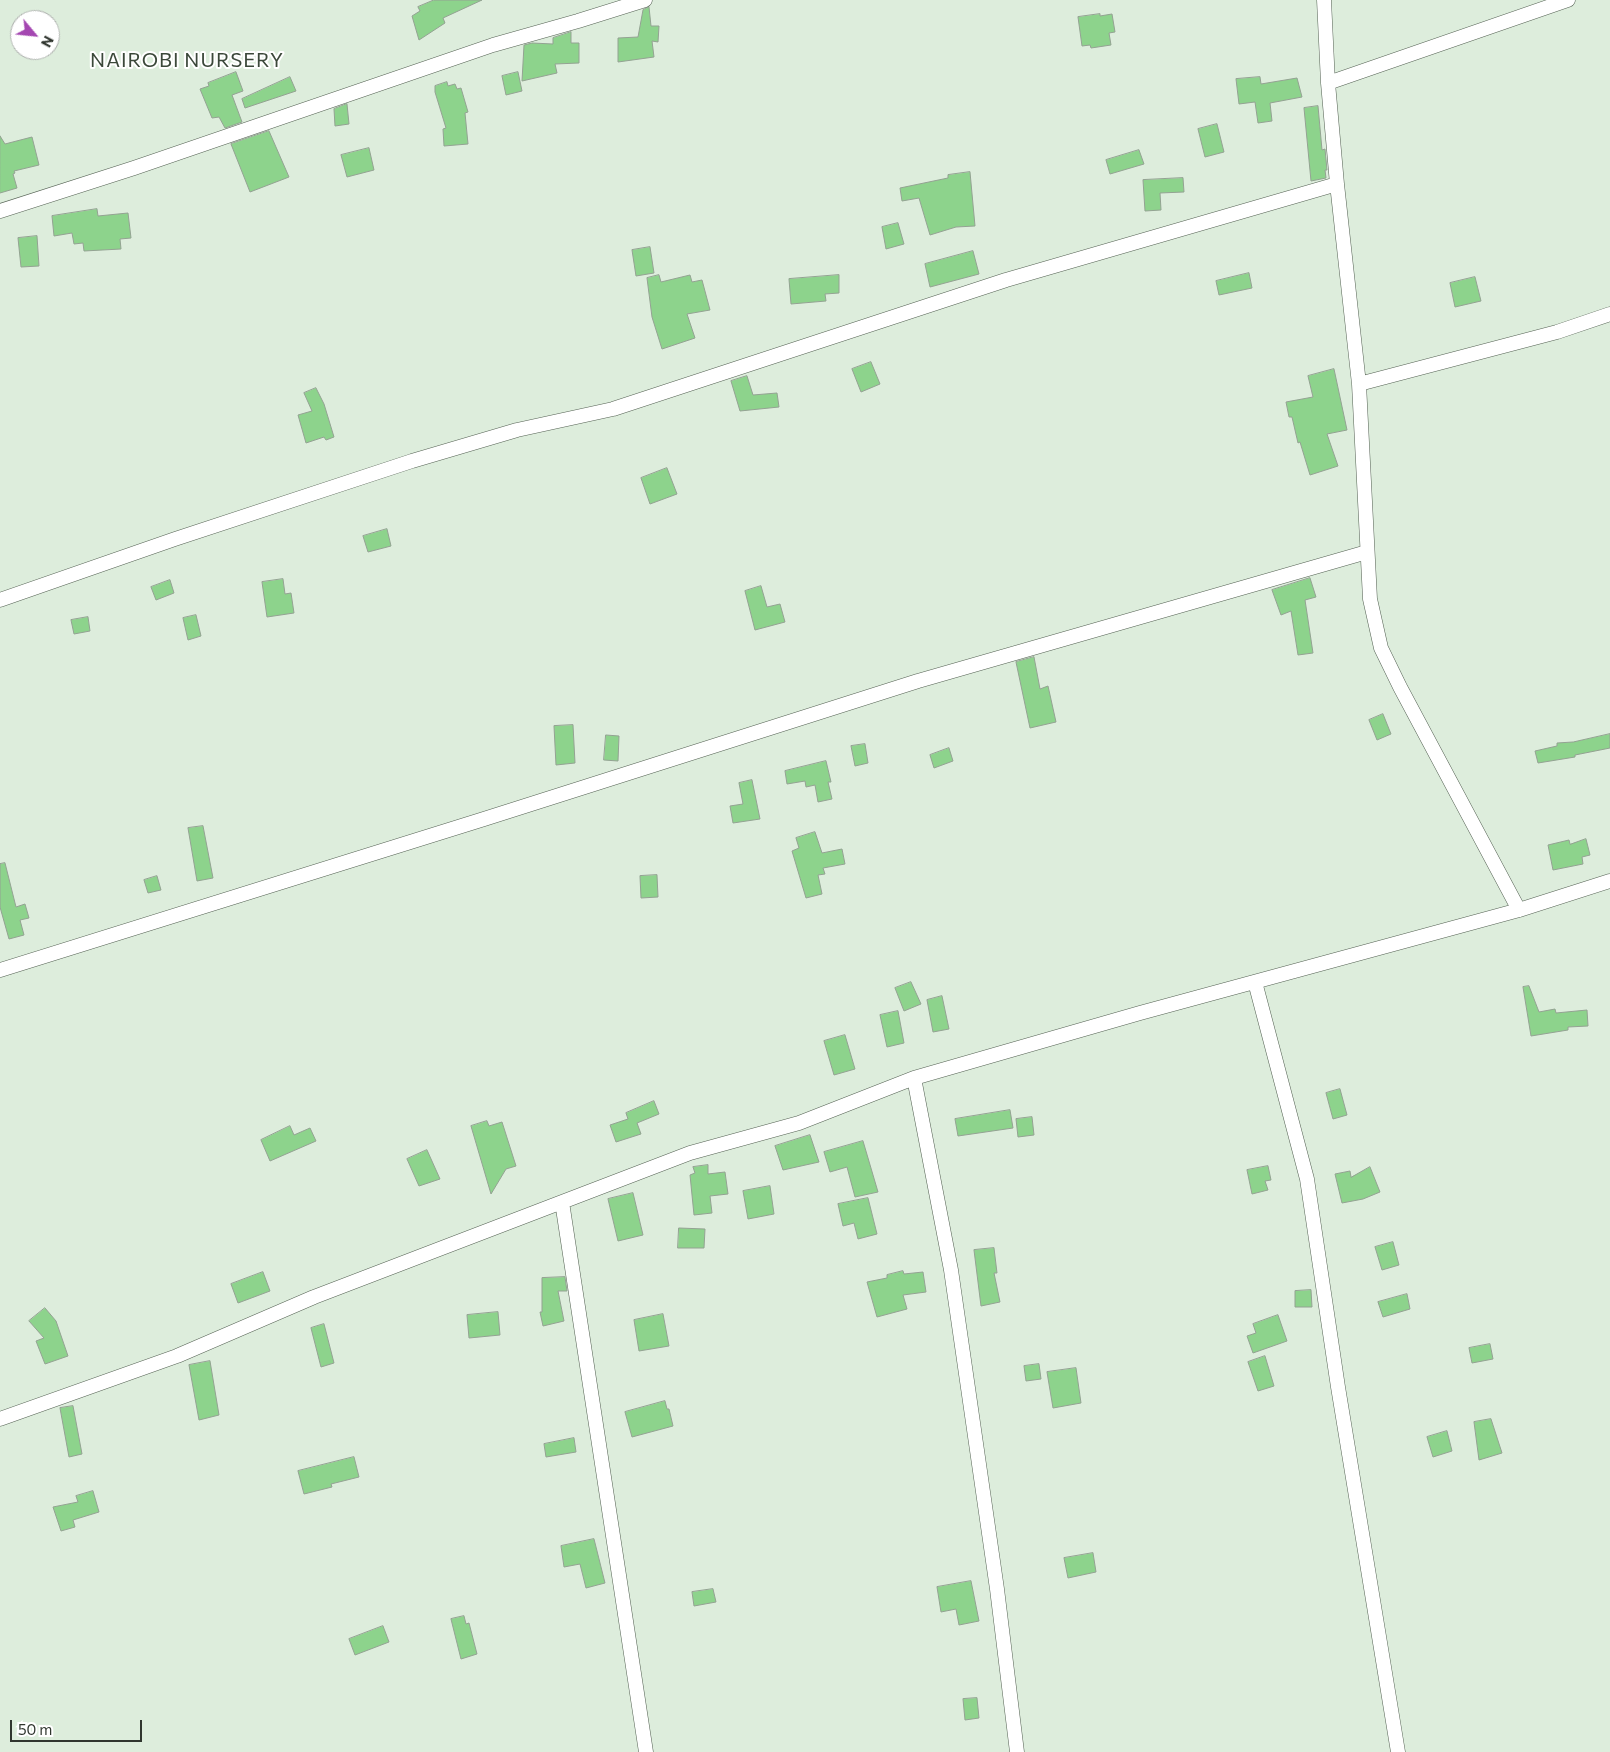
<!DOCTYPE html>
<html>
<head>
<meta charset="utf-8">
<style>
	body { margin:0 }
	#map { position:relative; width:1610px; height:1752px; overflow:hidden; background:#ddeddc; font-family:Commissioner,sans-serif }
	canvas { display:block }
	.north { position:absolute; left:10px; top:10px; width:50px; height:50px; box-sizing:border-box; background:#fff; border:1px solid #acafac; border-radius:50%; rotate:118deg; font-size:14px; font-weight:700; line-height:20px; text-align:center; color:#30362f }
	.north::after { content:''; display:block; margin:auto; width:18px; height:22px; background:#a447b1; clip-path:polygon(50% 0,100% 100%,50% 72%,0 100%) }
	.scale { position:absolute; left:10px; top:1720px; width:132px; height:22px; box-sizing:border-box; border:2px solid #30362f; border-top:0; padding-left:6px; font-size:15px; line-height:18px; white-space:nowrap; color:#30362f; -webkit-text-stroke:4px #fff; paint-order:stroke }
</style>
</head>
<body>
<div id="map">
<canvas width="1610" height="1752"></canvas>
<div class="north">N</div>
<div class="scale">50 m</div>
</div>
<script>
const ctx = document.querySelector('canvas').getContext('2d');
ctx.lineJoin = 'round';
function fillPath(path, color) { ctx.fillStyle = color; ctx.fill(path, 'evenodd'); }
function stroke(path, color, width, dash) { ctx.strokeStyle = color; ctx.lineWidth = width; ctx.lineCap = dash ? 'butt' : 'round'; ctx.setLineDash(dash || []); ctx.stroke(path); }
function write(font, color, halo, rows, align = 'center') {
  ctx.font = font + ' Commissioner,sans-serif'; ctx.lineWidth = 4; ctx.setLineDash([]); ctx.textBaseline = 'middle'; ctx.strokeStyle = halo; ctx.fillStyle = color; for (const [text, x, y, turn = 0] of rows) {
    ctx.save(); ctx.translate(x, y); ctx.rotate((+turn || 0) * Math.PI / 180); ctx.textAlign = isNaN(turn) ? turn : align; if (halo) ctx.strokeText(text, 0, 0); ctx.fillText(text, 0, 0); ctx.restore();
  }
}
const building = new Path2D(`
	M434,0H482L443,18L445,23L419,40L412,16L420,11L418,7Z
	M649,7L651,26H659L658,42L652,41L654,57L618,62V38L638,37L643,10Z
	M1100,14V16L1112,14L1115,32L1109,33L1111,45L1091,48L1090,45L1082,46L1078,17Z
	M571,32V43H579V63L555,64L557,73L522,81L524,45L532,43L553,44V38Z
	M236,72L243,91L232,95L242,122L225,128L219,117L212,118L200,89L209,86L208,83Z
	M518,72L522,91L506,95L502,76Z
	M290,77L296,91L245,108L242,99Z
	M1260,77L1261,84L1297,78L1302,97L1270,103L1272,121L1258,123L1255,102L1239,104L1236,79Z
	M447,82L448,86L455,84L457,89L461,88L468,112L465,113L468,144L444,146L443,129L446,128L435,92V86Z
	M347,104L349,124L335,126L334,109Z
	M1318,106L1322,150L1325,149L1327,170H1325L1326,178L1311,181L1304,108Z
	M1217,124L1224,152L1205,157L1198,129Z
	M269,131L289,177L250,192L231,144Z
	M0,136L5,144L32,137L39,165L14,171L15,173L13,174L17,188L0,193Z
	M369,148L374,170L347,177L341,155Z
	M1139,150L1144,164L1110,174L1106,160Z
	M970,172L975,226L956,227L930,235L919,198L902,201L900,188L948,178V175Z
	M1183,178L1184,192L1160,193L1161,210L1145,211L1143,180Z
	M97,209L98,216L128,213L131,238L120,239L121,249L84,251L83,243L74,244L72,233L54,236L52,216Z
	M898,223L904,244L886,249L882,227Z
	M37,236L39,266L21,267L18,238Z
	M650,247L654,273L636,276L632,250Z
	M973,251L979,274L930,287L925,264Z
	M1249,273L1252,288L1219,295L1216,281Z
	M659,275L661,282L690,275L692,282L702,280L710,310L687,314L695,338L662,349L652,317L647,278Z
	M839,275V293L825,294L826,301L791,304L789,279Z
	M1475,277L1481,301L1455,307L1450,283Z
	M871,362L880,384L861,392L852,369Z
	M1334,369L1347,430L1327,434L1338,466L1310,475L1300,442L1298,443L1292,417H1289L1286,402L1313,397L1308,376Z
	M747,376L753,395L777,393L779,407L740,411L731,381Z
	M316,388L324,404L334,437L326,440L324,437L306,443L298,415L312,411L304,393Z
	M667,468L677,494L650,504L641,478Z
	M387,529L391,546L368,552L363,536Z
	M1310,578L1316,597L1305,600L1313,653L1298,655L1291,611L1281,615L1272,590Z
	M283,579L285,594L291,593L294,613L267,617L262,582Z
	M170,580L174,593L156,600L151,587Z
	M761,586L767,607L780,604L785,622L755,630L745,591Z
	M196,615L201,636L188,640L183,618Z
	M88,617L90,631L74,634L71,620Z
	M1034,657L1040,689L1048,686L1056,722L1030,728L1016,662Z
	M1383,714L1391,734L1377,740L1369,720Z
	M573,725L575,763L556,765L554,726Z
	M1610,734V748L1575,755V757L1538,763L1535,751L1557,746V743L1573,742Z
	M606,735L619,736L618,761L604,760Z
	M865,744L868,763L855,766L851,746Z
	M949,748L953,761L934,768L930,755Z
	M826,761L831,782H828L832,799L818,802L815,785L806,787L805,781L787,784L785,771Z
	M752,780L760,819L733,823L730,806L743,804L739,783Z
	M203,826L213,878L197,881L188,828Z
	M815,832L822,853L842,849L845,864L823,868L825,874L818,875L822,894L806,898L792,851L799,848L796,838Z
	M1586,839L1590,855L1582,857L1583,864L1553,870L1548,845L1569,840L1570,844Z
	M5,863L16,907L25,904L29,918L20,920L24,935L9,939L0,907V864Z
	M657,875L658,897L641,898L640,876Z
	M157,876L161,890L148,893L144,880Z
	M911,982L921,1004L904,1011L895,988Z
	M1529,986L1539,1012L1555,1009L1556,1013L1587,1010L1588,1026L1568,1027V1030L1531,1036L1523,987Z
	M942,996L949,1029L933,1032L927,1000Z
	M898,1011L904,1043L887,1047L880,1015Z
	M845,1035L855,1069L834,1075L824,1041Z
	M1340,1089L1347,1115L1333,1119L1326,1093Z
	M654,1101L659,1114L637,1123L641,1134L616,1142L610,1125L628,1119L626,1113Z
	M1010,1110L1013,1128L958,1136L955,1119Z
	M1032,1117L1034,1135L1018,1137L1016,1119Z
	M487,1121L489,1126L502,1122L516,1166L506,1169L491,1194L471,1126Z
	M290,1126L294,1135L310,1128L316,1141L270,1161L261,1140Z
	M810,1135L819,1162L783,1170L775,1146Z
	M863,1141L878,1192L855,1197L847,1167L830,1172L824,1152Z
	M427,1150L440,1179L419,1186L407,1159Z
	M708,1165V1174L725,1172L728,1194L710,1196L712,1213L694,1215L690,1175L695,1173L693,1167Z
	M1268,1166L1271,1180L1265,1181L1268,1190L1252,1194L1247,1170Z
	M1370,1167L1380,1192L1363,1199L1342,1203L1335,1174L1350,1171L1351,1177Z
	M770,1186L774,1214L748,1219L743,1191Z
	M633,1193L643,1235L618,1241L608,1199Z
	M868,1198L877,1234L858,1239L854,1223L843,1226L838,1204Z
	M679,1228L705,1229L704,1248H678Z
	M1393,1242L1399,1265L1382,1270L1375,1247Z
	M994,1248L997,1273H994L1000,1302L981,1306L974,1250Z
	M903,1271L904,1274L923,1272L926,1292L903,1295L907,1309L877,1317L867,1282L887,1278V1275Z
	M263,1272L270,1291L238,1303L231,1284Z
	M565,1277L567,1291H558L564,1321L543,1326L540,1312H542V1278Z
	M1311,1290L1312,1307H1295V1291Z
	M1407,1294L1410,1309L1383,1317L1378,1302Z
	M45,1308L56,1321L68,1356L45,1364L36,1341L44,1338L29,1321Z
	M498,1312L500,1335L469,1338L467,1315Z
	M663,1314L669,1346L639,1351L634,1320Z
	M1278,1315L1287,1341L1253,1353L1247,1336L1256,1333L1253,1324Z
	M324,1324L334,1363L321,1367L311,1328Z
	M1490,1344L1493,1359L1472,1363L1469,1348Z
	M1265,1356L1274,1386L1258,1391L1248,1362Z
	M210,1361L219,1415L199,1420L189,1365Z
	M1039,1364L1041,1379L1026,1381L1024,1366Z
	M1076,1368L1081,1403L1053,1408L1047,1372Z
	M665,1401L667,1409H669L673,1426L632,1437L625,1412Z
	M73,1406L82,1454L69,1457L60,1408Z
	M1491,1419L1502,1453L1479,1460L1474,1422Z
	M1447,1431L1452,1451L1433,1457L1427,1437Z
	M574,1438L576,1452L546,1457L544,1444Z
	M354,1457L359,1477L331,1484L332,1487L304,1494L298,1471Z
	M93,1491L99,1512L73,1520L75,1527L61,1531L53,1507L78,1502L76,1496Z
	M594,1539L605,1583L586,1588L580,1564L564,1567L561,1546Z
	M1093,1553L1096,1572L1068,1578L1064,1558Z
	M971,1581L979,1621L959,1625L956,1609L941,1612L937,1587Z
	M713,1589L716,1602L694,1606L692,1592Z
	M464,1616L466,1624L469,1623L477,1654L461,1659L451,1619Z
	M383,1626L389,1642L355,1655L349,1639Z
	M977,1698L979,1718L965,1720L963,1699Z`);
const street = new Path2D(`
	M1324,0L1328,83L1337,184L1359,384L1370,599L1381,648L1400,687L1519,910
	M1328,83L1568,0
	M0,211L134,168L493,45L578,21L645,0
	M1359,384L1557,332L1610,314
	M0,600L175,539L412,461L517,430L613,409L1006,280L1337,184
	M0,970L484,819L918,681L1367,552
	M1255,982L1307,1179L1338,1387L1398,1752
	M914,1078L951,1270L997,1589L1017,1752
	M562,1202L646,1752
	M0,1419L177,1356L314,1297L690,1153L799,1123L914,1078L1140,1013L1519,910L1610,881`);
const quarterNames = [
	["NAIROBI NURSERY",187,60]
];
fillPath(building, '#8dd38c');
stroke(building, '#93a292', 1);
stroke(street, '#556254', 15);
stroke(street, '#fff', 14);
ctx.letterSpacing = '1px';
write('20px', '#3b483a', '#fff', quarterNames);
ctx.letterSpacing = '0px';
</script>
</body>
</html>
